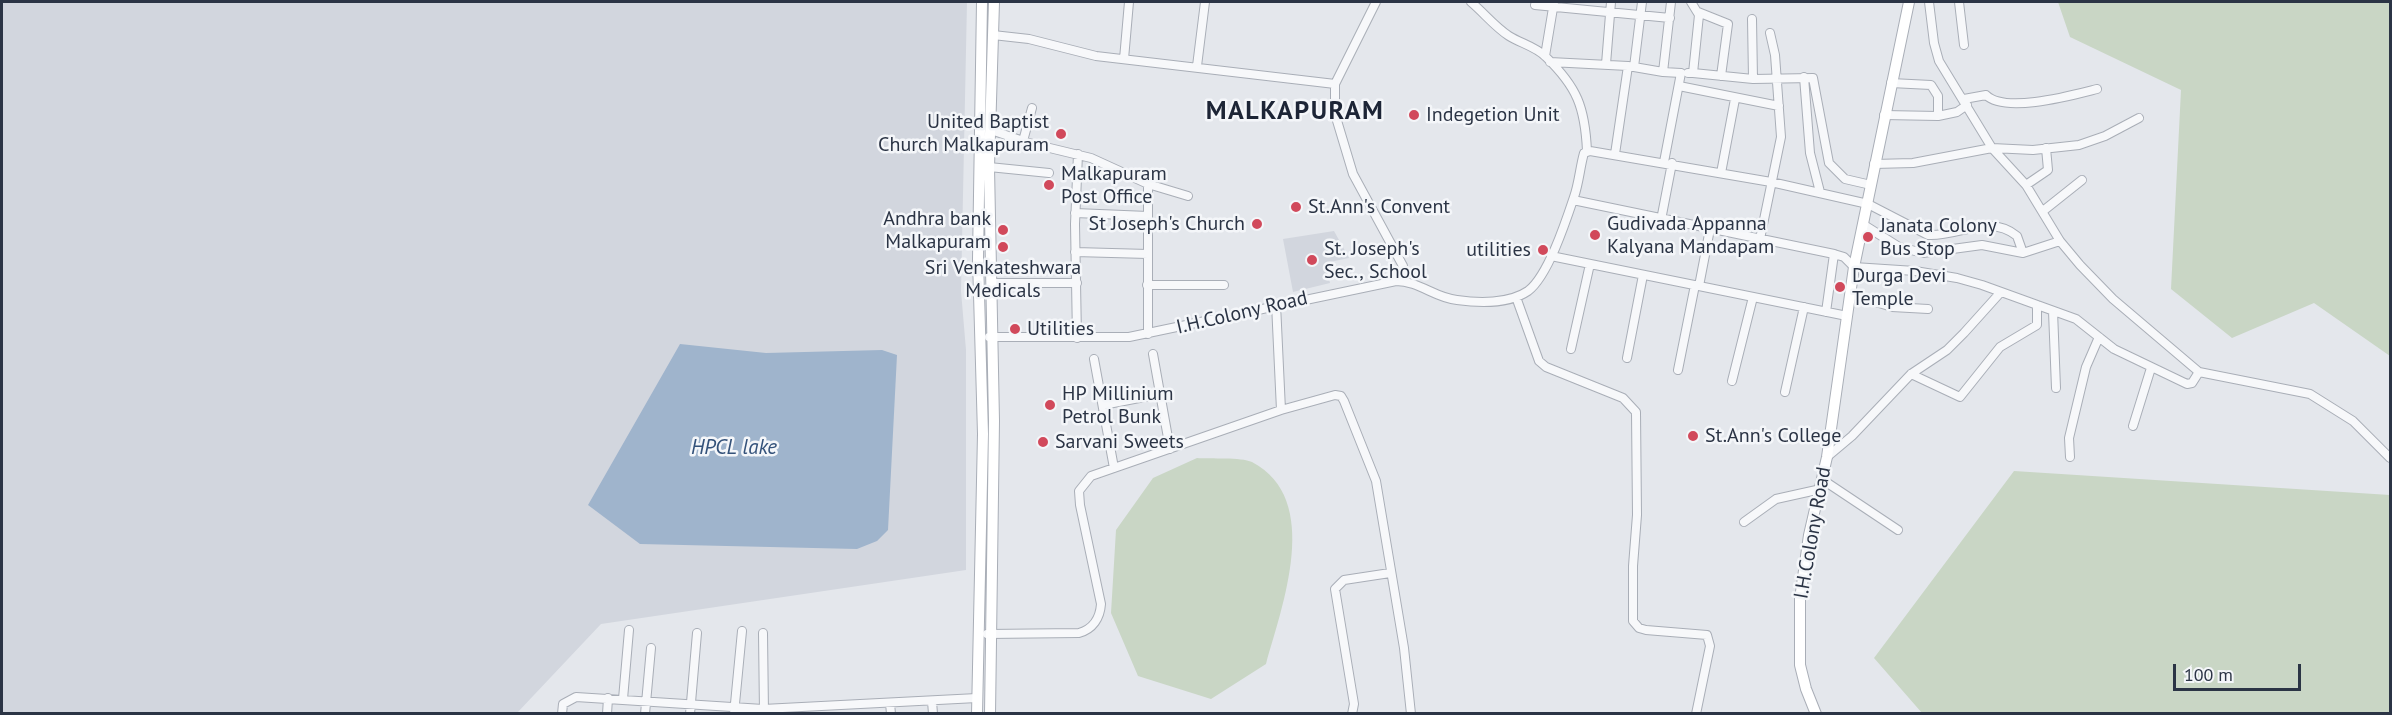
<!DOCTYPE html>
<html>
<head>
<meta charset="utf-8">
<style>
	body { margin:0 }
	#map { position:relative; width:2392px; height:715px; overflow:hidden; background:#e4e7ec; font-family:"PT Sans",sans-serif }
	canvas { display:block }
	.frame { position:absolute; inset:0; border:3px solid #2b3445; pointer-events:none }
	.scale { position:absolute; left:2173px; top:664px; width:128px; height:27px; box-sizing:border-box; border:3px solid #2b3445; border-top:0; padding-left:8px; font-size:18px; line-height:21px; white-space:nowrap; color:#2b3445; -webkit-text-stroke:4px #f4f6f9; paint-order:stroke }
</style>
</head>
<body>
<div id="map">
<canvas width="2392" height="715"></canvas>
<div class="frame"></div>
<div class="scale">100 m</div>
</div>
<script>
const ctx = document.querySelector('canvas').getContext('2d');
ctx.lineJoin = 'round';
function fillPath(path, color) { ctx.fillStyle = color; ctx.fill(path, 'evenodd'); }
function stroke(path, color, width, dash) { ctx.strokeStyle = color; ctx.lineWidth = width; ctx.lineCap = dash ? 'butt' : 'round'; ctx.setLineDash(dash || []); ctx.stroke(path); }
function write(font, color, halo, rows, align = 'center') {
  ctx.font = font + ' "PT Sans",sans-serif'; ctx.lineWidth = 5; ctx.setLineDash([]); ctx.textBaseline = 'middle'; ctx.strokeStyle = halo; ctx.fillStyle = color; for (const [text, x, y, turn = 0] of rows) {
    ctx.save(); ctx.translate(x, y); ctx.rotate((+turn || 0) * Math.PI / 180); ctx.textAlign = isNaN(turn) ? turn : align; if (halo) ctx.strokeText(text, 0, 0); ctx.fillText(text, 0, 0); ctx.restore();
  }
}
const built = new Path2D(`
	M2,2H967L961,291L966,350V570L601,624L517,713H2Z
	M1334,231L1349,258L1325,263L1330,283L1293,292L1283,239Z`);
const green = new Path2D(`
	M2058,2H2390V356L2314,303L2232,338L2171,289L2181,90L2070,37Z
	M1197,458C1210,459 1241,457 1252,462C1323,499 1282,606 1266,664L1211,699L1138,676L1111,613L1116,530L1153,478Z
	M2014,471L2390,495V713H1922L1874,658Z`);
const water = new Path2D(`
	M680,344L766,353L882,350L897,355L888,530L877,541L857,549L640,544L588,505Z`);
const street = new Path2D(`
	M1376,2L1335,84V114L1353,174L1403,266L1404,281
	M1471,2C1484,13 1495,27 1509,36C1520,43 1537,47 1546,57C1577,87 1585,107 1587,151
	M1929,2L1934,43L1939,61L1992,148L2033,150L2079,145L2105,136L2139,118
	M1959,2L1964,45
	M1535,5L1670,18
	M1698,12L1728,24L1721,76
	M993,35L1029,39L1096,56L1335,84
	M1545,56L1554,2
	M1124,59L1129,2
	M1550,62L1628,66
	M1606,64L1611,2
	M1197,66L1205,2
	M1634,67L1663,72
	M1688,73H1693L1699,15L1691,2
	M1693,73L1753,79L1752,19
	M1804,77L1810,153L1820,192
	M1753,79L1813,78L1829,163L1845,179L1871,185
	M1891,83L1931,85L1938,96V116L1957,112L1967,105
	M1679,86L1779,106
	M1964,99L1986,95C2005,114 2073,95 2097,89
	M1884,115L1938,116
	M991,130L1029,143L1091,158L1148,184L1188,196
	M1023,141L1032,108
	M1615,154L1628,66L1634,67L1642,2
	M1664,162L1681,73L1663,72L1671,2
	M1874,164L1913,163L1992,148L2026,185L2060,241L2080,265L2113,299L2199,372
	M989,167L1049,173
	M1721,173L1735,99
	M2026,185L2048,170L2046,148
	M1573,200L1834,254L1826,312
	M2043,211L2082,180
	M1075,213L1148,216
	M1661,220L1672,163
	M1864,225L1899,247L1923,253L1982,245L2023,253L2060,241
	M1760,239L1781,137L1775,55L1770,33
	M1075,252L1148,254
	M1834,254L1844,257L1854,267L1915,271L1957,278L1982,285L2076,319L2114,349L2187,384L2192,383L2199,372L2310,394L2353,421L2390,458
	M1551,256L1847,316
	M991,283H1077
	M1147,285H1224
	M1699,286L1710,229
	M1850,294L1892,307L1928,309
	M1516,297L1539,361L1546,367L1623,398L1636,412L1637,515L1633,566V621L1639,628L1646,630L1707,635L1710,646L1696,714
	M1276,304L1281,410
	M2053,311L2056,388
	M1148,334V184
	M989,337H1129L1396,281C1419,281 1435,298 1457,300C1478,303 1509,304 1528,291C1548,276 1566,221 1574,197C1579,183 1580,167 1584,153L1590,151L1771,182L1868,204L1928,235C1959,237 1989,213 2017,236L2023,253
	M1077,338L1075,224L1078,154
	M1571,349L1590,264
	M1153,354L1170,449
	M1627,358L1643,275
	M1094,359L1114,468
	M1678,370L1695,285
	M1911,374L1960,397L2000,347L2037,325V305
	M1732,381L1753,297
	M1785,392L1804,307
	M1103,405L1160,394
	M2133,426L2151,368
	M1827,457L1852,436L1911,374L1947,350L1964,333L2000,293
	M2070,457L2069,438L2086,367L2099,337
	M1823,480L1898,530
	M1744,522L1776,499L1821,489
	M763,633L764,713
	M987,634L1079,633C1093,629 1100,618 1101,604L1080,505L1079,491L1091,476L1281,410L1335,395L1341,396L1344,401L1376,481L1404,648L1411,714
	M623,699L629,630
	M932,701L933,714
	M890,703L891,714
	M562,714L563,704L576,697L763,709L977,698
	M607,714L608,698
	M645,714L651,648
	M690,714L697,633
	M734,714L742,631
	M1352,714L1354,704L1335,589L1344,580L1390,573`);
const secondary = new Path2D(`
	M977,714L983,434L978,259L982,2
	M990,714L994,421L989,167L994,2
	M1816,714L1806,689L1800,665V599L1809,535L1827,457L1854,267L1909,2`);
const markers = [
	[1414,115,6,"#d1495b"],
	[1061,134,6,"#d1495b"],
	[1049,185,6,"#d1495b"],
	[1296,207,6,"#d1495b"],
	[1257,224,6,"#d1495b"],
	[1003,230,6,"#d1495b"],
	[1595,235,6,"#d1495b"],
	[1868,237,6,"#d1495b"],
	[1003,247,6,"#d1495b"],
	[1543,250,6,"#d1495b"],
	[1312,260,6,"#d1495b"],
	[1840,287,6,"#d1495b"],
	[1015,329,6,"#d1495b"],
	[1050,405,6,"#d1495b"],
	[1693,436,6,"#d1495b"],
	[1043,442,6,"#d1495b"]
];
const poiNames = [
	["Indegetion Unit",1426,115],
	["United Baptist",1049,122,"right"],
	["Church Malkapuram",1049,145,"right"],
	["Malkapuram",1061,174],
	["Post Office",1061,197],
	["St.Ann's Convent",1308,207],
	["Andhra bank",991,219,"right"],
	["Malkapuram",991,242,"right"],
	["St Joseph's Church",1245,224,"right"],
	["Gudivada Appanna",1607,224],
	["Kalyana Mandapam",1607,247],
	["Janata Colony",1880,226],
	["Bus Stop",1880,249],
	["St. Joseph's",1324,249],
	["Sec., School",1324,272],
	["utilities",1531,250,"right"],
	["Sri Venkateshwara",1003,268,"center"],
	["Medicals",1003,291,"center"],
	["Durga Devi",1852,276],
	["Temple",1852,299],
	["Utilities",1027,329],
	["HP Millinium",1062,394],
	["Petrol Bunk",1062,417],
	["St.Ann's College",1705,436],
	["Sarvani Sweets",1055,442]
];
const streetNames = [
	["I.H.Colony Road",1242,313,-13],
	["I.H.Colony Road",1813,533,-80]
];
const waterNames = [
	["HPCL lake",734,448]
];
const districtNames = [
	["MALKAPURAM",1295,112]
];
fillPath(built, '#d2d6de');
fillPath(green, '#c9d6c5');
fillPath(water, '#9fb4cc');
stroke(street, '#a9aeb7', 10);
stroke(secondary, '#a9aeb7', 12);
stroke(street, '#f7f8fa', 8);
stroke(secondary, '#fff', 10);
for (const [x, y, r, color] of markers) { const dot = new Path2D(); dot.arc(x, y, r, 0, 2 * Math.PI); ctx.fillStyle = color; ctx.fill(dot); stroke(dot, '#f4f6f9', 2); }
write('20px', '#2b3445', '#f4f6f9', poiNames, 'left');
write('20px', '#2b3445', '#f4f6f9', streetNames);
write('italic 21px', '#34527a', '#f4f6f9', waterNames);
ctx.letterSpacing = '1.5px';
write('bold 26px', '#1d2536', '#f4f6f9', districtNames);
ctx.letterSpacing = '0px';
</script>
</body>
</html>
